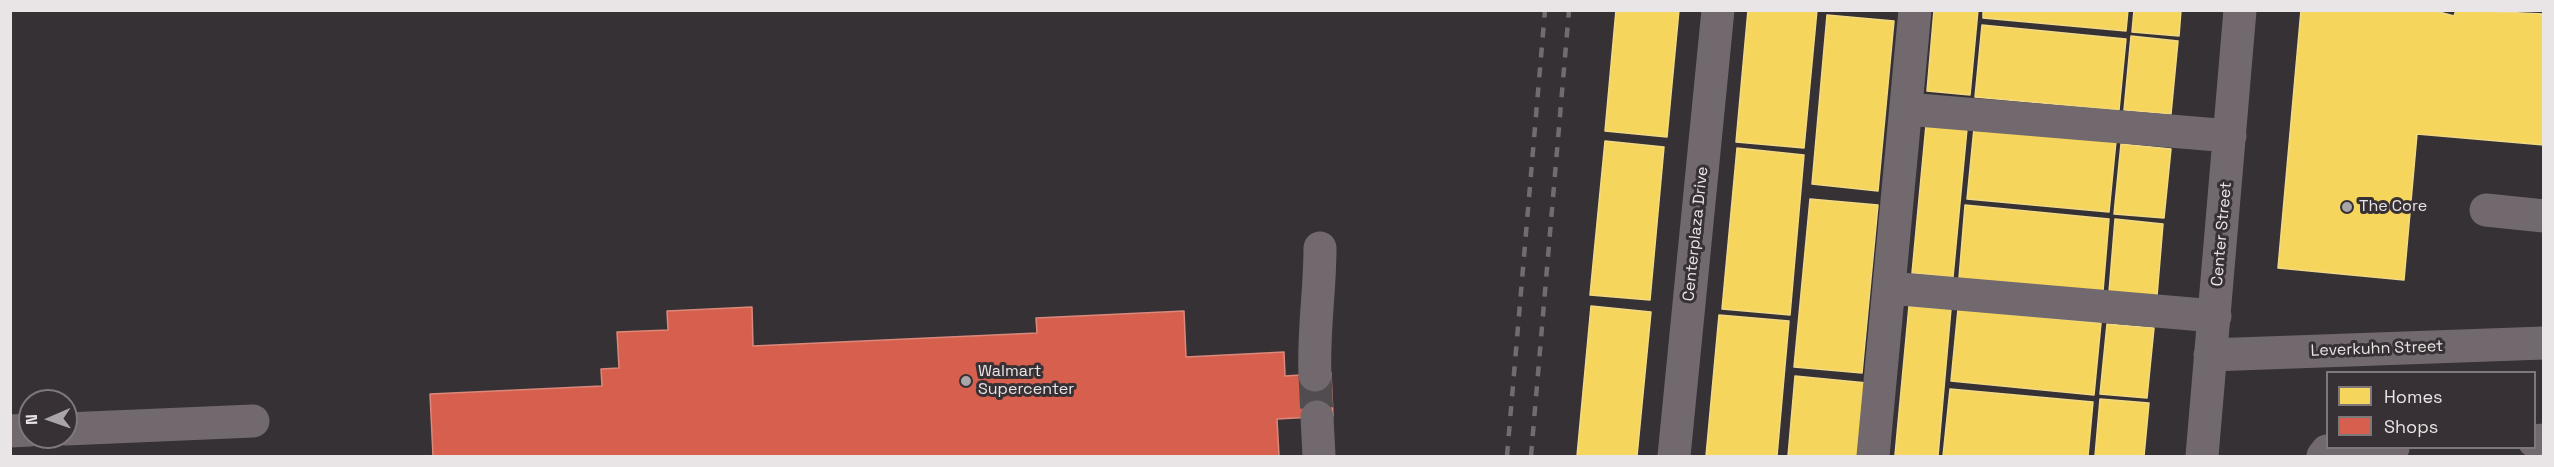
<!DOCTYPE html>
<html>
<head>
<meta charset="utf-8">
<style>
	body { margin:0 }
	#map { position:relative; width:2554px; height:467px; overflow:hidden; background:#363134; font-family:"Space Grotesk",sans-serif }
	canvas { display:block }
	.frame { position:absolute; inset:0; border:12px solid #e9e4e6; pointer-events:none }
	.legend { position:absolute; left:2326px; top:371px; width:210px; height:78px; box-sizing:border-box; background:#373034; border:2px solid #7e787b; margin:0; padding:8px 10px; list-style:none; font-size:18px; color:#e9e4e6 }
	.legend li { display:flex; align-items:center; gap:12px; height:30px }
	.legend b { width:30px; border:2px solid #7e787b }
	.north { position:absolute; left:18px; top:389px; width:60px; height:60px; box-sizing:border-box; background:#373034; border:2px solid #7e787b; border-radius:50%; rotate:268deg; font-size:16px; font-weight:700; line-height:24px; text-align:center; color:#e9e4e6 }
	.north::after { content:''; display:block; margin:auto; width:21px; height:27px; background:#aaa5a8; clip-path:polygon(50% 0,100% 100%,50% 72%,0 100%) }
</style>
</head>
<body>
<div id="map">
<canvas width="2554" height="467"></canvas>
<div class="frame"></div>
<ul class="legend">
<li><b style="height:16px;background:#f6d55c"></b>Homes</li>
<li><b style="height:16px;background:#d6604d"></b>Shops</li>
</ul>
<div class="north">N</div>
</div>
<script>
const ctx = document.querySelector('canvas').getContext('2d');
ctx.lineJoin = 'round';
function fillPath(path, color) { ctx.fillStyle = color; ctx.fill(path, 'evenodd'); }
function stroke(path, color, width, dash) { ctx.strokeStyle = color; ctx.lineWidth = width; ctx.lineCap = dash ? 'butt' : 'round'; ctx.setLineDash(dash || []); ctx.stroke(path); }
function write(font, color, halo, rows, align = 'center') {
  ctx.font = font + ' "Space Grotesk",sans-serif'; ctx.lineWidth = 6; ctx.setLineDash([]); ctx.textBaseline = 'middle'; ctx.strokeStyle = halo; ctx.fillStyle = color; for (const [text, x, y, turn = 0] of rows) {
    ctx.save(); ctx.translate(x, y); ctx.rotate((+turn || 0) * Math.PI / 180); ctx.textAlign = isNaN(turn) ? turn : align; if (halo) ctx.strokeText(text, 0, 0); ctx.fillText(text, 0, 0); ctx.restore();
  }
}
const homes = new Path2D(`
	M1616,10H1679L1667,137L1605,131Z
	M1748,10H1817L1804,148L1736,142Z
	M1934,10H1978L1970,95L1927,91Z
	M1983,10H2128L2126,31L1983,18Z
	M2134,10H2181L2179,36L2132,32Z
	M2301,10H2432L2454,16L2456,10L2544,14V145L2417,134L2404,280L2278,268Z
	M1827,15L1894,21L1878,191L1812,184Z
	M1982,25L2126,39L2119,110L1975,97Z
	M2131,36L2178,41L2171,114L2124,110Z
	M1926,125L1967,129L1953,277L1912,273Z
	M1974,128L2116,141L2109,212L1967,199Z
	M1605,141L1664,147L1650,300L1590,295Z
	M2121,144L2171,149L2164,218L2114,214Z
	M1737,148L1804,155L1790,315L1722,309Z
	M1810,199L1878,205L1862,373L1794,367Z
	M1965,205L2109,219L2103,291L1959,278Z
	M2115,219L2163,224L2157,296L2109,292Z
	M1591,306L1651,312L1637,456H1577Z
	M1909,306L1951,309L1938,456L1895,455Z
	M1958,309L2101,323L2094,395L1951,381Z
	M1719,315L1789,321L1777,456H1706Z
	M2107,324L2154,328L2147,398L2100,394Z
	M1795,376L1867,383L1860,456H1788Z
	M1950,389L2093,402L2088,456H1943Z
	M2100,399L2149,403L2144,456H2095Z`);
const shops = new Path2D(`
	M752,307L753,346L1037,333L1036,318L1184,311L1186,357L1284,352L1285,376L1331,373L1333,416L1277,419L1279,456H433L430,394L602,386L601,369L619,368L617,332L668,330L667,311Z`);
const minorTunnel = new Path2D(`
	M1315,375L1317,417`);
const minor = new Path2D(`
	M1906,109L2230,136
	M2486,210L2544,216
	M1889,288L2215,316
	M2210,355L2544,343
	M1315,375C1313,332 1320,291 1320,248
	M1317,417L1319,456
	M66,429L253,421
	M10,431L30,430
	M2534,441L2544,440
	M1674,456L1718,10
	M1873,456L1915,10
	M2202,456L2240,10
	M2323,456L2327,451L2393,448`);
const rail = new Path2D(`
	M1507,456L1545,10
	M1531,456L1569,10`);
const markers = [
	[2347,207,6,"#aaa5a8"],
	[966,381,6,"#aaa5a8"]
];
const poiNames = [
	["The Core",2359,207],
	["Walmart",978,372],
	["Supercenter",978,390]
];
const streetNames = [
	["Centerplaza Drive",1696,234,-84],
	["Center Street",2222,234,-85],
	["Leverkuhn Street",2377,349,-2]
];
fillPath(homes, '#f6d55c');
stroke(homes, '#f2da85', 1.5);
fillPath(shops, '#d6604d');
stroke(shops, '#dc887b', 1.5);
stroke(minorTunnel, '#514c4f', 33, [33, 16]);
stroke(minor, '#72696e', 33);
stroke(rail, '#726c70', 4.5, [10, 10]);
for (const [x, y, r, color] of markers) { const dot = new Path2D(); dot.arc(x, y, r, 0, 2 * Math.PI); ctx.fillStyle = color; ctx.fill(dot); stroke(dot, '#373034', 2); }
write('16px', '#e9e4e6', '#373034', poiNames, 'left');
write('16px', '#e9e4e6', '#373034', streetNames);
</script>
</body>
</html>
